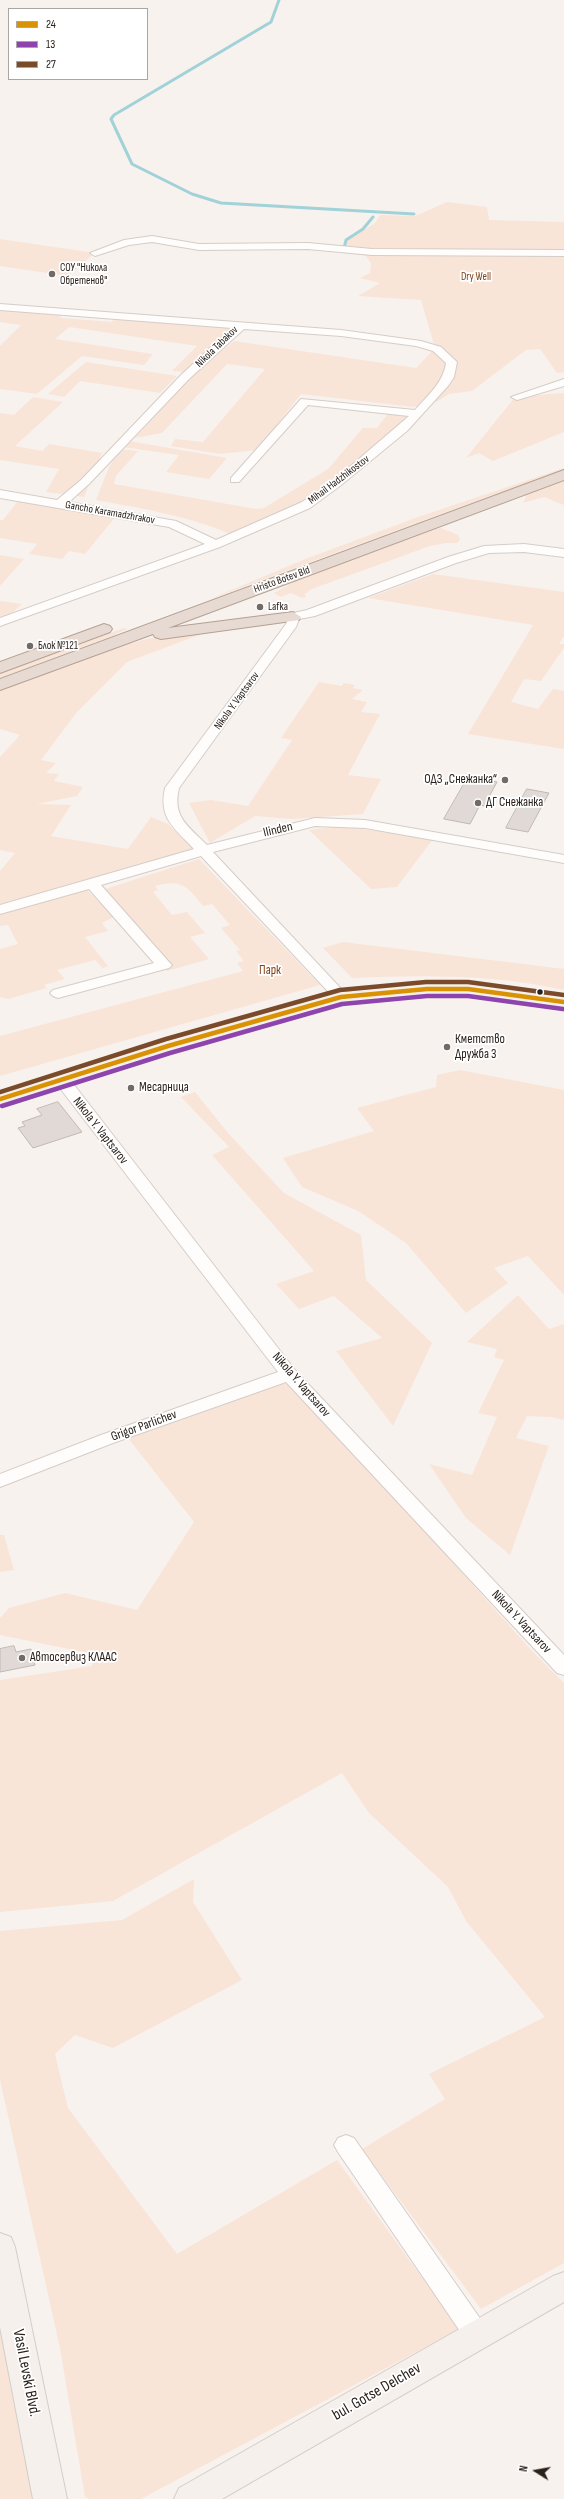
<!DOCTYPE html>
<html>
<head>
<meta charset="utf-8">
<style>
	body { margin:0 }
	#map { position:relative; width:564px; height:2499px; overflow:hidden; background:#f8f2ee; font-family:"Sofia Sans Condensed",sans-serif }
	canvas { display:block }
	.legend { position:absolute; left:8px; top:8px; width:140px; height:72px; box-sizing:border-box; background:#fff; border:1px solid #aaa6a4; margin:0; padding:5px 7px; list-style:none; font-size:12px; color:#2a211c }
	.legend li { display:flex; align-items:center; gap:8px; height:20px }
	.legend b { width:20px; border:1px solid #aaa6a4 }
	.north { position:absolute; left:516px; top:2451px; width:40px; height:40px; -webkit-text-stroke:3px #fff; paint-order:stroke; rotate:281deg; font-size:11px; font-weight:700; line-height:16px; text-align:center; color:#2a211c }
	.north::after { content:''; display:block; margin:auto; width:14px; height:18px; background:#2a211c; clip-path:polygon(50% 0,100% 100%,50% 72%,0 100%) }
</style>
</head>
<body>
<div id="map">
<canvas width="564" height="2499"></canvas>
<ul class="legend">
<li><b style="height:5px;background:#d89204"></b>24</li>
<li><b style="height:5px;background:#8e44ad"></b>13</li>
<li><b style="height:5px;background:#7a4b2a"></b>27</li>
</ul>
<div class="north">N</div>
</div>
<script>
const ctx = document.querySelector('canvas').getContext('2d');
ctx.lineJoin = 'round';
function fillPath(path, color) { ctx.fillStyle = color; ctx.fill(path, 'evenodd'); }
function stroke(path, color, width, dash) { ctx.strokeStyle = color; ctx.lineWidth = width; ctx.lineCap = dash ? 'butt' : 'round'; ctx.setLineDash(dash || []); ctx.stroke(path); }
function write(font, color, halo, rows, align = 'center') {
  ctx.font = font + ' "Sofia Sans Condensed",sans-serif'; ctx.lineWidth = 3.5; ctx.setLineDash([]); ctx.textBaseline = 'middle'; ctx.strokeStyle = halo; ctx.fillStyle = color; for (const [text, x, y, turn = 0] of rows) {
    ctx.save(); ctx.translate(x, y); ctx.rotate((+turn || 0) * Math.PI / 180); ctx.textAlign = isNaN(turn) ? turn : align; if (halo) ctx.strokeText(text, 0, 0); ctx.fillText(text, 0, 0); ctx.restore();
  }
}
const green = new Path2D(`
	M447,202L487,207L489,220L564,222V372L557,373L540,349L526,350L472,391L449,394L438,401L413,407L301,394L257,450L220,454L171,446L175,439L203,442L265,369L227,364L162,433L135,438L195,373L234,341L416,368L435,348L421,300L358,296L380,283L360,278L370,273L371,263L366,256L342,252L343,243L375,223L380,215L415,216Z
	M0,239L95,253L68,276L0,266Z
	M0,309L60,314L61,318L112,322L115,317L224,326L231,330L184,372L172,371L197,346L69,327L55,339L153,354L144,365L82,356L37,394L0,389V346L21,325L0,322Z
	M86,362L177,376L160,393L80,381L64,397L48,394Z
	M564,393V432L493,461L479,453L466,458L515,397Z
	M33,397L63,402L15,446L42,451L49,444L102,453L84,497L46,492L59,469L0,460V413L14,415Z
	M389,412L410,417L352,469L294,506L235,536C190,516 144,509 96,500L109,467L120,449L138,451L116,476L114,484L256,509L264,508L328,469L363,428H377Z
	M129,441L227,458L209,479L166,472L179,455L123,447Z
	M564,468V471L484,498L205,601L308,558L421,516Z
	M564,479V505L544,497L523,503L528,491Z
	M19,500L117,515L85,554L69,551L62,559L29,554L37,544L0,538V520H3Z
	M441,528L458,535L460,540L457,543H446L430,546L312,589L305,594L306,597L302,598L291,593L281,597L274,593L308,574L427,530Z
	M0,555L24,559L0,586Z
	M433,574L564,592V636L559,644H564V648L541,681L524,679L511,702L538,709L553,689L564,691V749L468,734L533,625L368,598Z
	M0,601L22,604L10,615L0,618Z
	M124,628L127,629L112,636L0,678V672Z
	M210,631L127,662L76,713L41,760L56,763L46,773L59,774L54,781L83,787L77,796L37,804L71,805L51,836L128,849L151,817L168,824L196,850L0,904V871L15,853L0,850V757L20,735L0,729V690L105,651L150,638Z
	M319,682L342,686L344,683L355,685L353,688L363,690L352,699L367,702L361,712L380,714L348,775L381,779L363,814L292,819L255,816L210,843L189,803L211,800L248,806L292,740L281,738Z
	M340,826L433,839L397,887L371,889L309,830Z
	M199,859L320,985L0,1076V1036L243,971L237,963L244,961L236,951L240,950L221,928L230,925L212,904L203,906C187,886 182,879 155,886L158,890L153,892L172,915L187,912L205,933L190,937L209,959L167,971L99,891Z
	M84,887L114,917L102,923L108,931L85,937L108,966L103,968L95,960L57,970L65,979L44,985L47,988L8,999L0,997V949L18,944L8,925L0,926V910Z
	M343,942L564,969V990C495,974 423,975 352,978L323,948Z
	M460,1070L564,1090V1295L528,1256L494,1268L508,1283L466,1313L406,1243L358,1211L302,1187L283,1158L374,1131L357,1108L436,1087L437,1075Z
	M195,1092L228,1133L284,1193L361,1235L366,1280L432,1343L393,1426L336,1351L382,1338L334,1296L299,1309L276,1284L314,1271L212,1155L229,1147L181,1097Z
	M518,1295L549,1329L564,1324V1420L551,1417L527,1416L516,1438L549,1446L510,1555L466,1518L429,1464L472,1475L497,1417L478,1413L504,1360L494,1357L497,1349L467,1342Z
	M275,1383L294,1385L533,1652L564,1683V2263L481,2309L362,2149L445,2099L429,2074L545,2017L466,1921L448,1887L369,1813L342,1773L113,1901L0,1912V1680L92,1666L94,1654L0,1635V1618L9,1608L65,1593L137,1610L194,1522L128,1438Z
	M0,1535H4L14,1570L0,1572Z
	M194,1879L193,1902L242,1980L113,2048L75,2035L55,2054L68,2108L177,2254L337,2160L459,2329L141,2499H90L85,2497L60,2348L0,2080V1931L122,1920Z
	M0,2325L36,2499H0Z`);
const stream = new Path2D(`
	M279,0L271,22L114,115L111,119L132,164L192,194L221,203L414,214
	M344,249L346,240L363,229L373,217`);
const building = new Path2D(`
	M468,777L497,782L484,806L480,805L470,824L444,819Z
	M527,789L549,793L528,832L506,828Z
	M58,1102L82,1132L33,1148L18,1128L25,1126L22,1122L42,1115L37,1109Z
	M14,1646L16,1652L31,1649L35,1665L0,1672V1649Z`);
const minor = new Path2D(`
	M152,236L199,244L308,243L372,249L564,250V256L372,255L308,249L199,250L152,242L129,245L95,256L90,253L124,240Z
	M0,304L341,330L421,341L441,347L457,362L454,377L448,386L407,431L340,486L310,508L220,547L0,626V618L205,544L169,527L0,498V490L57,500L81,480L181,375L232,328L0,310ZM244,329L341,336L416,346L433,351L446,363C443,383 428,395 415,410L301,399L231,478V482H239L308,405L409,416L332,482L302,502L216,540L176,521L69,502L89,484L189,379Z
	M564,379V386L517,400L511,397Z
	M524,544L564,549V557L524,552L489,553L456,563L315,616L299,619L296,627L179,788C172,817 188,826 207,845L315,818L365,820L564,855V863L365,828L315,826L213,852L346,994L349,997L346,1000H336L201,856L101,885L169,962L172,965L169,968L58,998L53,996L50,993L53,990L154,963L89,889L0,914V905L194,849C175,829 158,818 165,788L286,624L289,614L307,610L448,557L484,546Z
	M62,1075L68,1077L295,1370L564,1655V1675L557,1673L286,1382L113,1443L0,1487V1474L101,1435L278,1372L56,1083L54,1080Z
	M346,2135L354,2138L486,2327L489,2335L486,2343L477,2346L468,2343L338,2152L334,2145L338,2138Z`);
const secondary = new Path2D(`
	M427,983H468L564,996V1008L468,995H427L342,1003L175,1050L0,1105V1092L161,1042L334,993Z
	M0,2233L11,2237L15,2247L67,2499H33L0,2327Z
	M564,2272V2302L222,2499H174L179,2488L553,2276Z`);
const trunk = new Path2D(`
	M564,470V480L168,628L293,612L301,617L299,620L161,639L155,637L153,634L0,690V679Z
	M104,624L110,626L112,629L110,632L0,673V662Z`);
const bus1 = new Path2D(`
	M0,1099L168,1046L341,997L427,989H468L564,1002`);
const bus2 = new Path2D(`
	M2,1106L170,1053L342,1004L427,996H468L563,1009`);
const bus3 = new Path2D(`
	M0,1092L166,1039L340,990L426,982H468L564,995`);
const markers = [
	[52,274,4,"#726a66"],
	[260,607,4,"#726a66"],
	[30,646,4,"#726a66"],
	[505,780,4,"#726a66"],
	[478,803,4,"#726a66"],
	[540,992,3.5,"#2a211c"],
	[447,1047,4,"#726a66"],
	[131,1088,4,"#726a66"],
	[22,1658,4,"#726a66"]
];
const farPoinames = [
	["СОУ \"Никола",60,268],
	["Обретенов\"",60,281],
	["Lafka",268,607],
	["Блок №121",38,646]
];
const farParknames = [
	["Dry Well",476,277]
];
const farStreetnames = [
	["Nikola Tabakov",217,347,-44],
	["Mihail Hadzhikostov",339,480,-37],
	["Gancho Karamadzhrakov",110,513,10],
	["Hristo Botev Bld",282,580,-20],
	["Nikola Y. Vaptsarov",237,701,-54]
];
const poiNames = [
	["ОДЗ „Снежанка“",497,780,"right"],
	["ДГ Снежанка",486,803],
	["Кметство",455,1040],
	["Дружба 3",455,1055],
	["Месарница",139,1088],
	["Автосервиз КЛААС",30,1658]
];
const streetNames = [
	["Ilinden",278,830,-13],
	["Nikola Y. Vaptsarov",100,1131,52],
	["Nikola Y. Vaptsarov",301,1385,49],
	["Grigor Parlichev",144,1426,-20],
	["Nikola Y. Vaptsarov",521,1622,47]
];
const parkNames = [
	["Парк",270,971]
];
const nearStreetnames = [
	["Vasil Levski Blvd.",26,2373,79],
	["bul. Gotse Delchev",377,2392,-30]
];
fillPath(green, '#f9e4d8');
stroke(stream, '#a0d2d8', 3);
fillPath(building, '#e1d9d5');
stroke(building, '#bfb8b4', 1);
stroke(minor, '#d4cdc8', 2);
stroke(secondary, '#d4cdc8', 2);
stroke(trunk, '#b4a193', 2);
fillPath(minor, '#fefdfc');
fillPath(secondary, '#f5f0ec');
fillPath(trunk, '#e6dad2');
stroke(bus1, '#d89204', 4.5);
stroke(bus2, '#8e44ad', 4.5);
stroke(bus3, '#7a4b2a', 4.5);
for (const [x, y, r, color] of markers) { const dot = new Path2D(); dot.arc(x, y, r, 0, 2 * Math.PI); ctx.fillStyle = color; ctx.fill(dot); stroke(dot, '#fff', 1.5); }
write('11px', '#2a211c', '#fff', farPoinames, 'left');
write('11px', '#814015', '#fff', farParknames);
write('11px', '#2a211c', '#fff', farStreetnames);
write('13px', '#2a211c', '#fff', poiNames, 'left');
write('13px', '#2a211c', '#fff', streetNames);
write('13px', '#814015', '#fff', parkNames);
write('16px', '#2a211c', '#fff', nearStreetnames);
</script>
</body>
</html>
